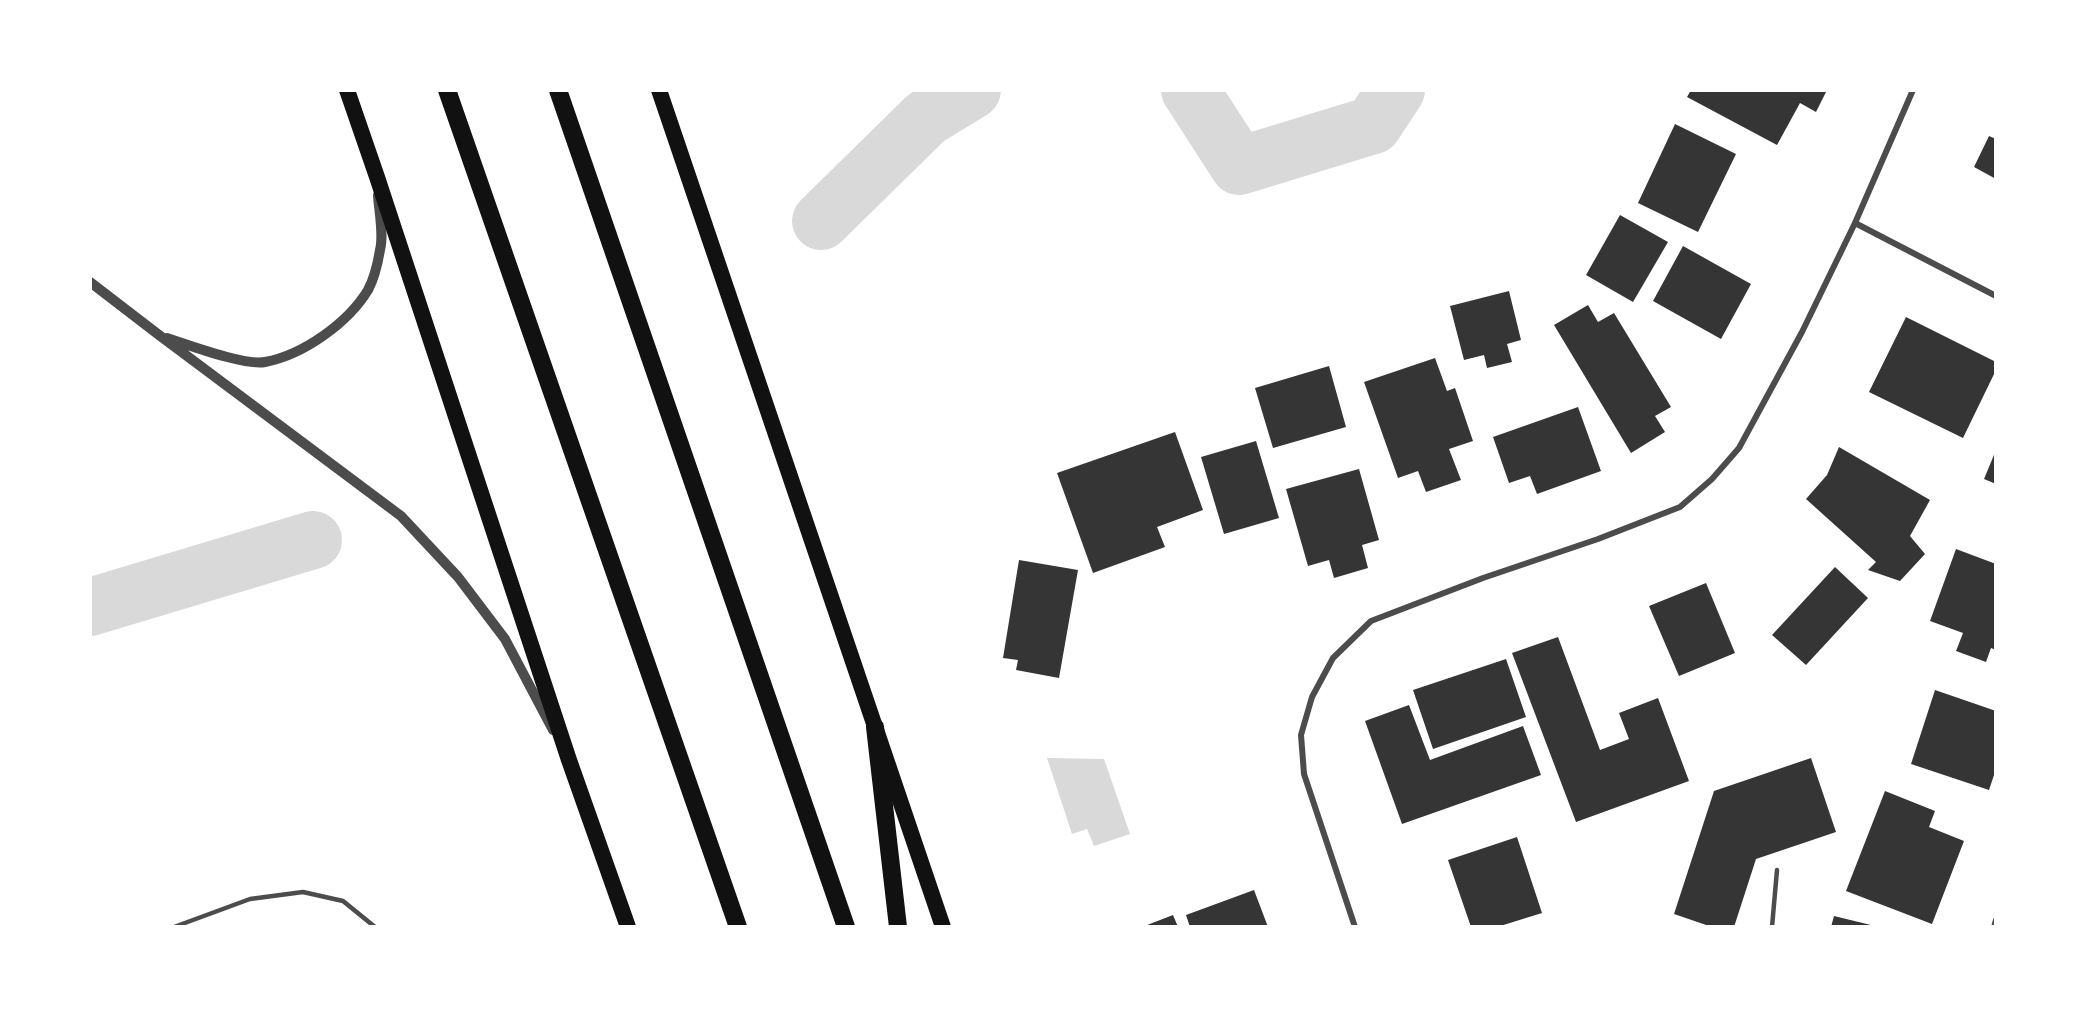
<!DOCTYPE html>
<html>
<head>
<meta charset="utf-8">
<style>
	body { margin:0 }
	#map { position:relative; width:2086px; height:1017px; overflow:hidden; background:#fff; font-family:"PT Sans Narrow",sans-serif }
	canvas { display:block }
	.frame { position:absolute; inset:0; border:92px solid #fff; pointer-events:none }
</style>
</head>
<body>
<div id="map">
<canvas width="2086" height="1017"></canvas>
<div class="frame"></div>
</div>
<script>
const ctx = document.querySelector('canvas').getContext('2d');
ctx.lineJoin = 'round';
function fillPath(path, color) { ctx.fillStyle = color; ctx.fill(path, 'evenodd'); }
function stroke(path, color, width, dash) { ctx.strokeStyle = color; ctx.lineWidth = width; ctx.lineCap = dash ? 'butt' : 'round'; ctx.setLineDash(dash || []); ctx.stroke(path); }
const water = new Path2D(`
	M1047,758L1104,759L1130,834L1094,846L1087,829L1072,834Z`);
const river = new Path2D(`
	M1190,90L1239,166L1373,125L1396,90
	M821,221L926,118L972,90
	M90,607L313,540`);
const building = new Path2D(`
	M1691,90H1827L1816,112L1800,103L1777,145L1687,97Z
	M1675,124L1736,154L1698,232L1638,203Z
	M1989,136L1996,139V179L1974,167Z
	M1620,215L1668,242L1633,302L1586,275Z
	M1683,246L1751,284L1721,339L1653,301Z
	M1509,291L1521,340L1507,344L1512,362L1487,368L1484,355L1464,360L1450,306Z
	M1588,305L1598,322L1614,313L1671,407L1655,416L1665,432L1631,453L1554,325Z
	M1906,317L1996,362V370L1963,438L1869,392Z
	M1435,358L1447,391L1455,388L1473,441L1449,449L1461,480L1426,492L1418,471L1398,478L1364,382Z
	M1329,366L1346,427L1273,448L1255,388Z
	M1578,407L1601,471L1537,494L1530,476L1509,483L1493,437Z
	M1175,432L1203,510L1157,527L1165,547L1093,573L1057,473Z
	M1256,441L1279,518L1224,534L1201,457Z
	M1839,447L1930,500L1910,536L1925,554L1900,581L1868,570L1876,562L1806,499L1827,475Z
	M1996,450V484L1984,479Z
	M1359,469L1379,540L1362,545L1368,568L1334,578L1329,560L1308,566L1286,489Z
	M1956,549L1996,564V650L1991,648L1986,662L1956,651L1963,633L1930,621Z
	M1019,560L1078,570L1059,678L1016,670L1018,660L1003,658Z
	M1835,567L1868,598L1806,665L1772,635Z
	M1706,583L1735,653L1679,676L1649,606Z
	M1558,637L1600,750L1629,739L1619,713L1658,698L1689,781L1576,822L1512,653Z
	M1506,659L1526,717L1433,749L1413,690Z
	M1935,690L1996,711V769L1989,790L1911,764Z
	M1409,705L1430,760L1523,726L1541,775L1402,824L1365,721Z
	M1811,758L1836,832L1756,859L1734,927H1712L1674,914L1714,791Z
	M1885,791L1935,811L1929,827L1964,841L1932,924L1846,891Z
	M1517,837L1542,913L1497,927H1471L1448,860Z
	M1254,890L1268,927H1190L1186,915Z
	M1173,915L1178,927H1142Z
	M1834,916L1875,926V927H1831Z`);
const service = new Path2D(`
	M174,927L250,899L303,892L343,901L375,927
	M1772,927L1777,870`);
const minor = new Path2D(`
	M1855,223L1996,296
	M1355,927L1304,774L1301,735L1312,697L1333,658L1371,621L1483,578L1598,539L1680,507L1712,479L1739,448L1802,332L1855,223L1913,90
	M1994,927L1996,920`);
const tertiary = new Path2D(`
	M90,282L159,335L401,516L458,577L505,639L553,730
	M167,338C189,345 245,366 265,362C303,355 348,323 368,290C374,279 378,262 380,250C384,234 379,212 378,195`);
const trunk = new Path2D(`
	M347,90L377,177L569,760L628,927
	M659,90L943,927`);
const motorway = new Path2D(`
	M447,90L738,927
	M558,90L846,927
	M875,727L898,927`);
fillPath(water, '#d9d9d9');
stroke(river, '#d9d9d9', 58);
fillPath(building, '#353535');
stroke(service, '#4c4c4c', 4.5);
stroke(minor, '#4c4c4c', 6);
stroke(tertiary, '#4c4c4c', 10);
stroke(trunk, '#111', 16);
stroke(motorway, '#111', 18);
</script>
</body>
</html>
